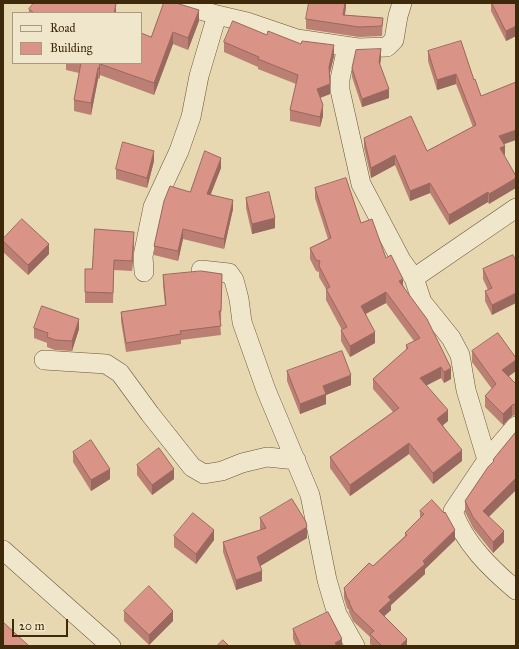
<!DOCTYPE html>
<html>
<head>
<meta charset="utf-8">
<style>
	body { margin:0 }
	#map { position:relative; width:519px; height:649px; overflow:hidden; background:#e7d8b1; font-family:"IM FELL Great Primer",serif }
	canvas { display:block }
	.frame { position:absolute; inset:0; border:4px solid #3e290a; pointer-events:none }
	.legend { position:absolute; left:12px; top:12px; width:130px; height:52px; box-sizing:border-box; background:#efe6cc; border:1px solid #a89a7e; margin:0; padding:5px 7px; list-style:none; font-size:12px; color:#3e290a }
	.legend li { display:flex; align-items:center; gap:8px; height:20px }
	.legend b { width:20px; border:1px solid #a89a7e }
	.scale { position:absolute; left:12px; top:619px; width:56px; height:18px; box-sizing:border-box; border:2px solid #3e290a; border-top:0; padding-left:5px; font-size:12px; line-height:14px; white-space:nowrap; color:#3e290a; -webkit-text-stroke:3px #efe6cc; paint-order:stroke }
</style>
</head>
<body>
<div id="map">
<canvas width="519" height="649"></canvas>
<div class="frame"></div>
<ul class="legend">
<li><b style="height:5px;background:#efe6cc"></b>Road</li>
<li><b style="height:11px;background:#da9487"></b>Building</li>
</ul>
<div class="scale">20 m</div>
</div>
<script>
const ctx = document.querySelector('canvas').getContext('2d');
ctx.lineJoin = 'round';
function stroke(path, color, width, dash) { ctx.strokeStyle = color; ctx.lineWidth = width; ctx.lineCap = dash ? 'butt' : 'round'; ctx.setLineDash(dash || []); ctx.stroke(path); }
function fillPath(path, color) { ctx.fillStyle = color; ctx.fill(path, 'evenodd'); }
const minor = new Path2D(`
	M176,3L217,15L247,22L297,39L358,48L387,47L394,40L398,16L402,3
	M347,47L340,79V90L361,184L401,260L414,278L422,302L451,338L460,355L466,390L487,460L453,511C464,543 491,569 516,590
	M201,270L229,273L234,280L239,299L242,322L266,390L310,495L327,580L337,614L355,646
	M144,272L143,256L153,207L179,151L191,117L199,76L217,15
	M414,278L516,208
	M44,360L106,364L120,373L150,414L192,467L204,474L222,471L242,463L267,457L296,460
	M487,460L516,426
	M3,550L111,646`);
const wall = new Path2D(`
	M346,3L345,15L383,18L382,36L359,37L306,29V19Z
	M491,3H516V36L506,41L491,11Z
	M29,9L116,13H29Z
	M199,21L188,50L173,44L154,95L100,75L99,79H98L91,115L74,111V100L79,73L66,70V63H141L151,37Z
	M267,35L334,56L329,76L330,94L320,98L323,116L320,127L290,121V110L296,84L258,69V67L224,52V42Z
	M428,51L474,80L504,144L489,204L488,202L449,225L430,193L410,201L395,165L371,178L364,148V138L427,151L473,127L456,84L437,90L428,61Z
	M381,58L380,65L389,98L362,107L352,77V68Z
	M154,161L147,188L116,179V169Z
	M221,168L211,194L233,209L224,249L183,239L178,261L154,255V246L190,192Z
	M315,188L361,223L386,258L403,285L451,379L444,383L441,378L426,385L448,421L443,425L462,461L433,484L409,454L350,496L330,468V457L393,412L373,389V379L406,350V345L414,341L386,303L366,314L375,343L350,357L341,341V330H342L326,300V289L319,277V272L316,271L310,259V248L328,239L315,198Z
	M246,198L275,228L252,234L246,208Z
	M3,239L49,254L28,275L3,252Z
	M134,243L132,271L114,270L113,303H85V269H92Z
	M513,255L492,315L485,301V291L488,290L483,279V269Z
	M222,274L221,320L220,321L221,335L181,340V344L126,352L121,321V312L165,305L163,285V275Z
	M34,328L79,329L72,351L55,350L47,347V343L34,338Z
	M472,351L516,358V371L509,376L516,384V415L512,416L503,425L485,407V396L492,389L472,362Z
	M287,371L351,385L326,395V404L300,414L287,381Z
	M516,432V490L489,517L504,542L493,553L473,528L465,512V501L493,462V460Z
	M73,452L110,479L91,491L73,462Z
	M137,465L174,479L152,495L137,475Z
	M420,511L455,540L425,569V574L391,605V610L384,616L407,646H372L370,644V637L353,621L349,612V610L347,608L344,598V588L373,566L405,536V533L420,518Z
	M260,518L307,538L260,566L262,581L236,590L223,552V542L261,530L260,529Z
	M174,536L214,540L196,564L174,547Z
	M124,611L173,621L149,645L124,621Z
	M293,629L342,646H296L293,639Z`);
const shadedWall = new Path2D(`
	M345,3H346V7L343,25V15Z
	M116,4V13H114Z
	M199,10V21L188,50V38Z
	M516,26V36L506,41V31Z
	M173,32V44L154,95V83Z
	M334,45V56L329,77V67Z
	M381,49V58L379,71V62Z
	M100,64V75L99,79V68Z
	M98,68V79L91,115V103Z
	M456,74V84L437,90V80Z
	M330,84V94L317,99V89Z
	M389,89V98L362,107V99Z
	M323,105V116L320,127V117Z
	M516,130V140L499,146V136Z
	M505,146V156L500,148Z
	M154,151V161L147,188V178Z
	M395,155V165L371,178V168Z
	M221,158V168L207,203V194Z
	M516,178V188L489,204V194Z
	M430,183V193L410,201V191Z
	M488,192V202L449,225V215Z
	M233,200V209L224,249V239Z
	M275,218V228L252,234V224Z
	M183,229V239L178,261V251Z
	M134,232V243L132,271V261Z
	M49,244V254L28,275V265Z
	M403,279V290L399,281Z
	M386,292V303L361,316V306Z
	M516,293V303L492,315V305Z
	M79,319V329L72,351V341Z
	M375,332V343L350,357V346Z
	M516,360V371L502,381V370Z
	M441,367V378L420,389V378Z
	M451,368V379L444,383V372Z
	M351,375V385L326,395V404L300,414V404L323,386Z
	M512,405V416L503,425V414Z
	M448,410V421L437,430V419Z
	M409,443V454L350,496V485Z
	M462,450V461L433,484V473Z
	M110,469V479L91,491V480Z
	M174,469V479L152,495V485Z
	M516,478V490L483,522V511Z
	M307,527V538L257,568V557Z
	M214,530V540L196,564V554Z
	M455,530V540L425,569V574L391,605V610L379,621V611L388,597Z
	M504,531V542L493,553V542Z
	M3,562H4V572L3,573Z
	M262,571V581L236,590V580Z
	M173,611V621L149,645V635Z
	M342,639V646H335V643Z
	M407,639V646H400Z`);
const building = new Path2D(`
	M34,3H112L116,4L114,13H34L29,9Z
	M164,3H176L199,10L188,38L173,32L154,83L100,64L99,68H98L91,103L74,100L81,63H141V33L151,37Z
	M309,3H345L343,15L383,18L382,26L359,27L306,19Z
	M492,3H516V26L506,31Z
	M233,21L267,35L268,31L301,44L302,41L334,45L329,67L330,84L317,89L323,105L320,117L290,110L298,75L258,59L259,57L224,42Z
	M461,41L474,80L475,79L481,96L516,82V130L499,136L505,146L500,148L516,176V178L489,194L488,192L449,215L430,183L410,191L395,155L371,168L364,138L411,116L427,151L476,125L456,74L437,80L428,51Z
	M381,49L379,62L389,89L362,99L352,68L356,50Z
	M123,142L154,151L147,178L116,169Z
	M205,151L221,158L207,194L233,200L224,239L183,229L178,251L154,246L164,201L170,186L190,192Z
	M346,178L361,223L372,219L386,258L391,255L403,279L399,281L427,319L451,368L444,372L441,367L420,378L448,410L437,419L462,450L433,473L409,443L350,485L330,457L399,408L373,379L408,348L406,345L420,338L386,292L361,306L375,332L350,346L341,330L347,327L326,289L330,287L319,266L320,261L316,260L310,248L331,238L315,188Z
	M269,192L275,218L252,224L246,198Z
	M22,219L49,244L28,265L3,241V239Z
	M95,229L134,232L132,261L114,260L113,293L85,292V269H92Z
	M513,255L516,261V293L492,305L485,291L492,288L483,269Z
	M201,271L222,274L221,311H219L221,326L180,331L181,334L126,343L121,312L166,305L163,275Z
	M42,306L79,319L72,341L55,340L47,337L48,333L34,328Z
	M498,333L516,358V360L502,370L516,384V404L512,405L503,414L485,396L496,384L472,351Z
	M342,351L351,375L323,386L326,394L300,404L287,371Z
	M516,432V478L483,511L504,531L493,542L473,517L465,501L488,467L494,461L493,460L496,456Z
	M91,440L110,469L91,480L73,452Z
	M159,448L174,469L152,485L137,465Z
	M292,499L306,522L307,527L257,557L262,571L236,580L223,542L266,528L260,518Z
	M432,500L444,513L445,512L455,530L423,561L425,564L388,597L391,600L379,611L407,639L400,646H382L370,634L374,631L353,611L349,602H350L347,598L344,588L369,563L373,566L407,535L405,533L424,514L420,511Z
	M193,513L214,530L196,554L174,536Z
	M149,586L173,611L149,635L124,611Z
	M328,612L342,639L335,643L337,646H301L293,629Z
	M3,622L29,646H3Z
	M223,640L229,646H217Z`);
stroke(minor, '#685534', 20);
stroke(minor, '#efe6cc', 19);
fillPath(wall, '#bb7f74');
fillPath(shadedWall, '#99685e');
fillPath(building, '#da9487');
stroke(building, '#99685e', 1);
</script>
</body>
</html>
